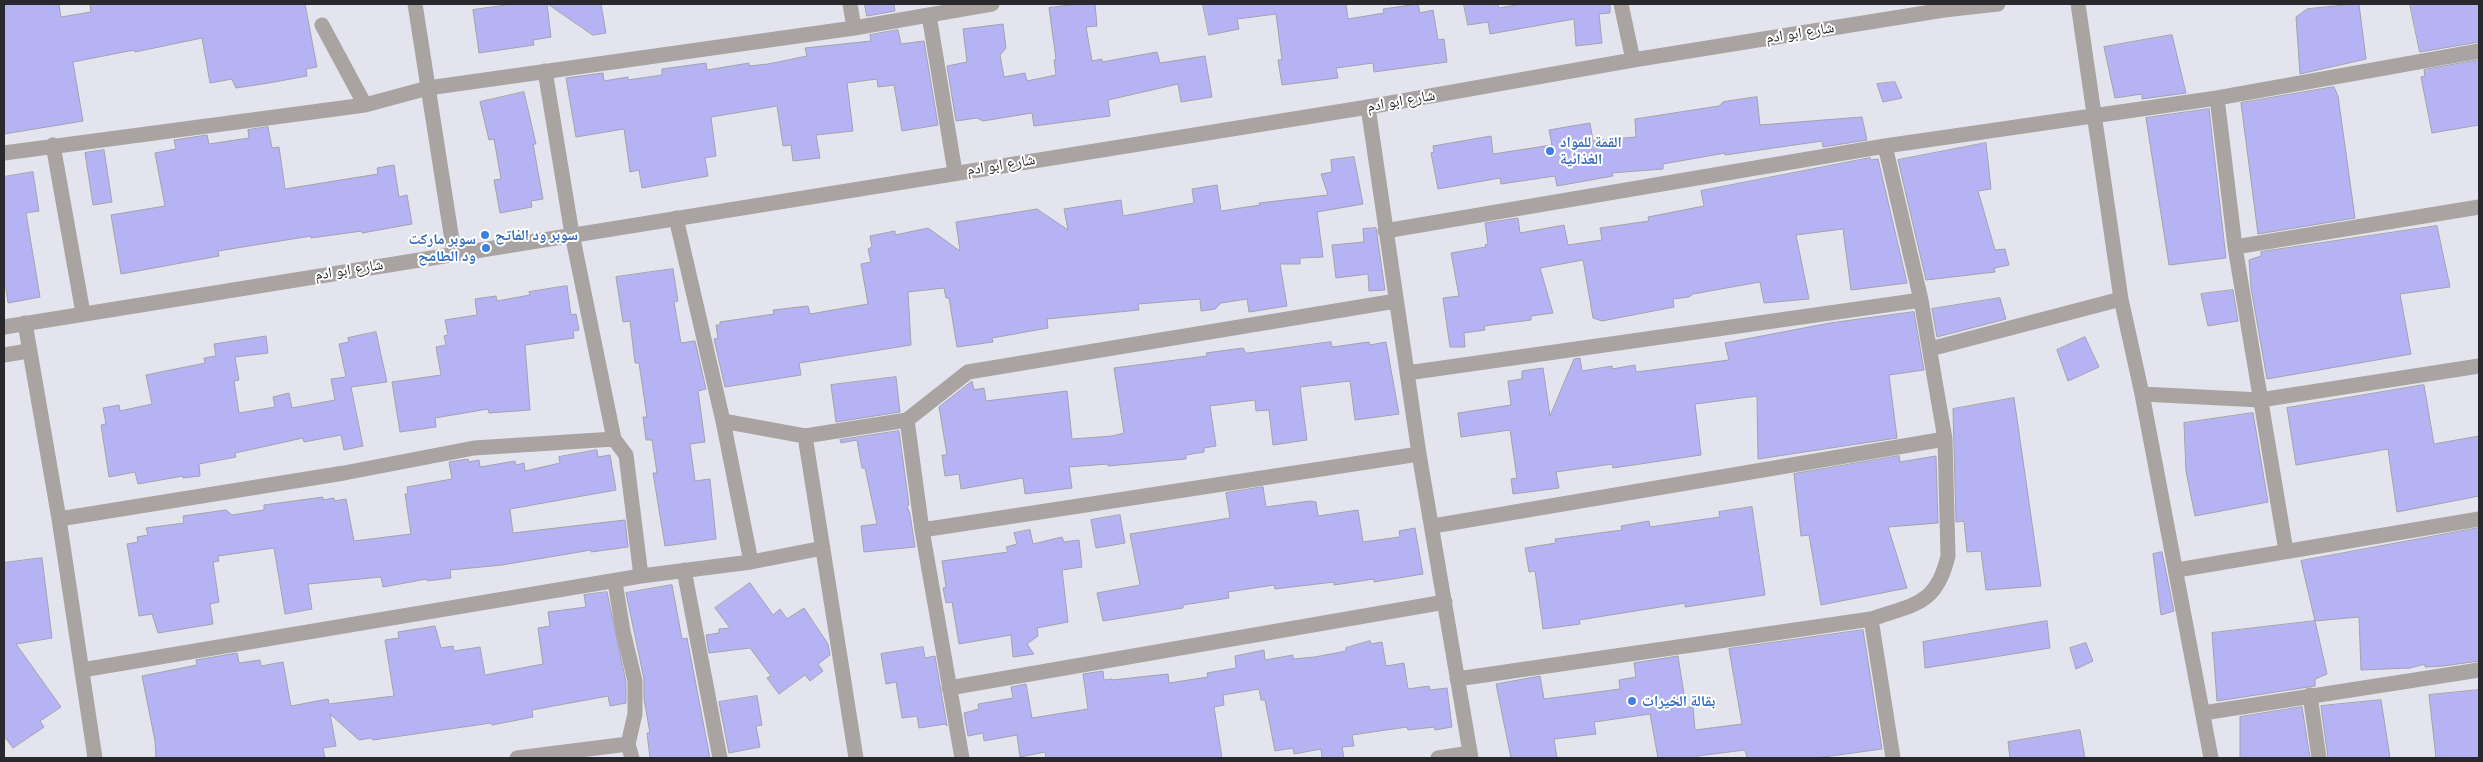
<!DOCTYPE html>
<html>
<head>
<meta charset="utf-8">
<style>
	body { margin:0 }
	#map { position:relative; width:2483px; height:762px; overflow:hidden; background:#e4e4ef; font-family:Inter,sans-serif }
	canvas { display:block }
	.frame { position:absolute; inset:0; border:5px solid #29292d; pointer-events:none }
</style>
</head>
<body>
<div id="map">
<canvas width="2483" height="762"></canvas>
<div class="frame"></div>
</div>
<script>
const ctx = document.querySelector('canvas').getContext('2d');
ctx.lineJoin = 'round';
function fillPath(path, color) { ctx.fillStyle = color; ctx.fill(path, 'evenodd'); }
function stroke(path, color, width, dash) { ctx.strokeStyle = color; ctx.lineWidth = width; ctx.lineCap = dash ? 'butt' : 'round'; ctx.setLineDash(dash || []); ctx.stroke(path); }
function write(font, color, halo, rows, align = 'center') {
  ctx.font = font + ' Inter,"Noto Naskh Arabic",sans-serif'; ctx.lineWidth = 4; ctx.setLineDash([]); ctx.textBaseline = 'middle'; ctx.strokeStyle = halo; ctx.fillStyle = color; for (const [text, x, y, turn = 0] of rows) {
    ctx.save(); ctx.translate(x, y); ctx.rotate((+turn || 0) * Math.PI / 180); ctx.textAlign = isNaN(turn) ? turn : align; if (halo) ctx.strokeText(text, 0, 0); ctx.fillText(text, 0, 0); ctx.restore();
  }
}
const building = new Path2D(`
	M4,4H59L61,17L91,12L90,4H305L317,67L306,69L307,76L269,83L236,88L232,79L210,83L202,38L135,52L134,50L73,62L83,121L4,134Z
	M513,4H547L551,37L533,40L534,45L479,53L473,10Z
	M548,4H601L606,33L593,35Z
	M865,4H894L895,11L867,16Z
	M1078,4H1095L1097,26L1086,27L1092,61L1102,59V62L1157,52L1160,63L1205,56L1212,97L1181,102L1178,84L1108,100L1110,116L1034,126L1032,113L983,121L977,118L956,121L947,66L967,62L963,29L1003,24L1006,48L1000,55L1004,77L1025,73L1027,81L1056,75L1054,60L1056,59L1049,8Z
	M1203,4H1346L1348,19L1384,13L1383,9L1418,4L1420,13L1433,10L1438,40L1444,39L1447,62L1374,72L1373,63L1336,68L1338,78L1282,85L1278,60H1282L1276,14L1237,19L1239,29L1209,35Z
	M1464,4H1498L1499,8L1521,4H1610V13L1599,14L1602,43L1576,46L1574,19L1490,34L1488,22L1468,25Z
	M2359,4L2366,59L2300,74L2296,17L2307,9Z
	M2410,4H2479V42L2420,52Z
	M898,30L901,44L924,41L938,125L902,131L894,85L878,87L877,79L847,83L853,131L816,135L820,158L793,161L791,145L783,146L777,106L711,117L716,156L705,158L708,176L642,188L639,170L630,172L624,129L576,137L566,78L603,73L604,81L628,77V80L662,75V69L706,63L707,70L749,63V66L768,64L807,56L805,48L871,41L870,35Z
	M2172,35L2186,93L2142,99V94L2115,98L2104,47Z
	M2479,60V125L2432,133L2421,77L2425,76L2424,70Z
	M1895,82L1902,98L1883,102L1877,84Z
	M2334,87L2338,96L2355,218L2258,234L2241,103Z
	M524,92L536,144H533L543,199L531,201L532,207L500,213L494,180L501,179L494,139L489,140L480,102Z
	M1757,97L1760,125L1862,117L1867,140L1823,147L1822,141L1725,155V153L1663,164V169L1612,173L1613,176L1557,186L1555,176L1501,184L1500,178L1438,189L1431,153L1434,152L1433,146L1491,136L1493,154L1552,145L1549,130L1590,123L1593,141L1636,137L1635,119L1719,106L1723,102Z
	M2209,109L2226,258L2169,265L2146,118Z
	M268,127L272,148L279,147L285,189L378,174L377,168L394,165L399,197L407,195L412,224L362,233V231L311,238V236L218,251L219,256L121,274L111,215L165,206L155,153L176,149L174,140L207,135L209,144L249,138L248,130Z
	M1986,143L1991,189L1978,191L1995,250L2005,249L2009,265L1994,268L1995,272L1926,280L1898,160Z
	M104,150L112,202L93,205L85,153Z
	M1354,157L1363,204L1317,212L1323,257L1300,258V264H1280L1287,306L1249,312L1247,299L1221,303L1215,309L1201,311L1200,299L1138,304L1139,310L1047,319L1048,328L992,338L993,342L957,347L949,298H946L944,288L908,292L911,345L799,363L801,375L725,387L714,339L718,338L716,325H720V322L774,314L773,310L808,306L810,314L868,304L861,264L871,262L868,249L872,247L870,236L895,231V235L928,228L960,251L956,222L1037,209L1068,230L1064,209L1121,200L1123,216L1194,203L1192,189L1217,185L1221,211L1260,205L1259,203L1328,195L1321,174L1332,172L1331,160Z
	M1870,158L1871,160L1878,159L1907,283L1851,290L1843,229L1796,235L1809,299L1764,303L1760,282L1693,294L1689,297L1673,299L1674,307L1602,321L1593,318L1583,260L1540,268L1553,313L1531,316V320L1484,326L1485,330L1464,333L1465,347H1450L1443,298L1459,296L1451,253L1486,247L1485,245L1488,244L1485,223L1518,218L1520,233L1564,225L1568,245L1602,240L1600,228L1649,221L1648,217L1704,206L1701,191Z
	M33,172L39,211L26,213L40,297L8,303L6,288H4V177Z
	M2437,226L2450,287L2400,294L2411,354L2267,379L2251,288L2249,260L2261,256V252Z
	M1376,228L1385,290L1369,291L1368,274L1336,278L1332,245L1364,242L1363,229Z
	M673,269L678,301L674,302L681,343L695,341L706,389L698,391L705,442L690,444L695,481L710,479L716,539L665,546L653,473H657L652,440H646L643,417H647L639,363H635L630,321L623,322L616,277Z
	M567,286L571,315L576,314L579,330L573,331L574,338L525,345L530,410L489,413L488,409L435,418L436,427L400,432L392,382L441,375L436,347L446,345L444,336L448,335L445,320L477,315L475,299L496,296L497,301L530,295L529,292Z
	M2233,290L2238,321L2208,326L2201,294Z
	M2000,298L2006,319L1937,337L1932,309Z
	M1914,312L1924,370L1889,375L1897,438L1758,459L1757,396L1695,404L1701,455L1613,468L1612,464L1556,472L1559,488L1513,494L1511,479L1517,478L1510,430L1461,437L1458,413L1511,405L1508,381L1522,379V371L1543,368L1550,416L1574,359L1580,358L1582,371L1612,366V369L1635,365L1636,372L1729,360L1725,343L1830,323Z
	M376,332L387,382L351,387L363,446L344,450L341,435L304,442L303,438L235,453L236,457L199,464L200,476L183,478V476L138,484L135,472L109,477L101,425L106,424L103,408L119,405L120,411L152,404L146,375L205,363L204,358L216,356L214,344L266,336L268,353L235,357L239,380L234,381L239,413L275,407L273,397L289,393L292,408L335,400L331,379L346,377L339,344L349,342L348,338Z
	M2085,337L2099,367L2068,381L2057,350Z
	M1331,342L1332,347L1369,342L1370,345L1386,342L1399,414L1355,420L1350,381L1300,387L1307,440L1273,445L1269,410L1256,411L1255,400L1210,406L1216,446L1204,448V452L1186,455V459L1108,466V464L1069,467L1072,488L1025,494L1023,478L961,489L959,474L945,476L942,455H947L939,407L972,381L974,390L984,388L986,401L1067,391L1072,439L1112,436L1124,433L1114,368L1207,356L1206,353L1243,348L1246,353Z
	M896,377L900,412L836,422L831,385Z
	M2424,385L2434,444L2479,436V496L2397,512L2388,449L2296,465L2287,408Z
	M2014,398L2041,586L1986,590L1981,551L1967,552L1964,521L1956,522L1953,409Z
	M2253,413L2268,502L2195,516L2186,471L2184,423Z
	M899,431L909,505L907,506L910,514L915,547L864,552L861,526L877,524L865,468H862L857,440L841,443L840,440Z
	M597,450L598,457L610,455L616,490L510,509L513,533L625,520L628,547L591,552V550L502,565L450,570L451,578L427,581V579L383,587L381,577L308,584L312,609L285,614L274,548L218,556L219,561L213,562L219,602L210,604L213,624L158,633L152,614L139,616L127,544L138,542L137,537L148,535L146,528L184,523L183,516L226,510L232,515L264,510V505L323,497V500L334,498V501L346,499L354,541L411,534L405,494H408L407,487L452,479L449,462L468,459L469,462L479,460L480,467L515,461L516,465L524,463L525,471L560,463L559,457Z
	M1899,456L1900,462L1936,456L1938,523L1888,527L1907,588L1821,605L1809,535L1801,536L1794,474Z
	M1263,487L1266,507L1310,501L1316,502L1318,516L1358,510L1363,542L1400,537L1399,531L1415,528L1423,574L1374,582V579L1334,585V582L1275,589L1274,585L1228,592L1229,598L1183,605V608L1103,621L1097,593L1140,585L1130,534L1230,518L1226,493Z
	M1752,507L1765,595L1685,607V603L1579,620L1580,624L1543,629L1535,571L1529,572L1525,548L1556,543L1555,539L1622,530L1621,526L1649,521L1650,527L1720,517L1719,512Z
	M1120,515L1125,543L1096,548L1091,520Z
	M2479,528V661L2443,666L2425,667V664L2410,668L2361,670L2359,617L2315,621L2301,561Z
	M1030,530L1033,544L1062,537L1064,542L1079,540L1082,567L1062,570L1068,622L1037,628L1038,636L1027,644L1034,654L1013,657L1011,635L959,644L952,602L946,603L943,588L946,587L942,561L1008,552L1006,547L1017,544L1014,533Z
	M2162,552L2174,611L2161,615L2153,554Z
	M42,558L52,638L16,644L61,707L40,721L44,727L13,748L4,736V563Z
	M750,583L773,615L780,609L787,619L804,608L828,644L830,655L818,664L823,671L810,681L805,675L779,694L767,678L771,676L750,648L709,653L706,635L719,633V629L730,628L715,608Z
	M672,585L682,639L687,638L710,758H650L647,733H650L644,699V679L626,593Z
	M607,592L626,682V703L610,706L608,696L532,710L533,717L492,725L491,723L373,740L371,738L359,740L330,714L336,746L323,748L325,758H156L155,741L142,676L197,665L196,660L237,653L239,663L260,660L261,666L283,662L291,706L328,699L329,704L394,696L385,640L399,638L398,632L435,626L441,648L453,646L454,651L480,647L485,675L543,664L538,628L550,626L548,612L586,607L584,595Z
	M2047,621L2050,648L1925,668L1923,642Z
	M2315,621L2327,674L2315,679V686L2217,701L2212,633Z
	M1863,630L1882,749L1816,758H1747L1745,750L1697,756V758H1658L1650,714L1594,722L1596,734L1554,739L1557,758H1511L1496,684L1540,676L1544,699L1620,689L1619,680L1636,677L1634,663L1678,656L1686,707H1693L1695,730L1742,724L1729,649Z
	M1370,641L1371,644L1382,642L1386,666L1404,663L1408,689L1429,686L1430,690L1447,688L1452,727L1435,730L1434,727L1408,730L1407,727L1352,735L1354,746L1342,747L1344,758H1322L1321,749L1294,754L1293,748L1275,751L1265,700H1261L1259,689L1223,695L1224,705L1214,707L1222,758H1046L1045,752L1020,757L1017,735L984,741L983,733L968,736L964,713L979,709L978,704L1013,698L1011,687L1026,684L1032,718L1088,709L1083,674L1103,671L1104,680L1112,679V680L1168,674L1169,683L1208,677L1207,673L1236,668L1235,656L1264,650L1265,660L1293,655V659L1315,657L1346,651V648Z
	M2086,643L2093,661L2076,669L2070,648Z
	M923,647L925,658L935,656L947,726L946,724L919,728L917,716L902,718L896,682L886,684L881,654Z
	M2479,690V758H2436L2429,695Z
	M757,696L762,725L756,726L760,747L729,753L719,702Z
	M2381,700L2390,758H2328L2321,706Z
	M2302,707L2310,758H2240V717Z
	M2080,730L2085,758H2010L2008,742Z`);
const minor = new Path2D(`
	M850,4L854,28
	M2078,4L2121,299L2142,394L2211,758
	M929,15L955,172
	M322,25L365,105
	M545,71L572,234L614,439
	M2217,98L2235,247L2286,551
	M1368,107L1419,454L1471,758
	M53,145L83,313
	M1885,146L1921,300L1945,439L1948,556C1936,606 1914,604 1871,619L1893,758
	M4,153L365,105L428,88L854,28L992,4
	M676,218L723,421L751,562
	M1385,231L1885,146L2217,98L2479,51
	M2235,247L2479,207
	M25,323L59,519L95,758
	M1930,349L2121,299
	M4,355L28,351
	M1407,373L1921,300
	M2142,394L2260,400L2479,366
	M907,420L922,530L962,758
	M723,421L805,436L907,420L968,372L1396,301
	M805,436L856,758
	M59,519L344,473L474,448L614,439L626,455L641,576
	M1433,526L1945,439
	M922,530L1419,454
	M684,570L720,758
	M2177,570L2479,519
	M615,582L623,631L635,681V714L628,744
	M82,670L641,576L751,562L823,548
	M1457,679L1871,619
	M949,688L1445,602
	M2310,695L2319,758
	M2203,713L2479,670
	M517,758L628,744L632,758
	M1438,758L1470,753`);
const tertiary = new Path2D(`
	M415,4L454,253
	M1621,4L1633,60
	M4,327L1368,107L1633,60L1944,10L1998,4`);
const markers = [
	[1550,151,5,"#3f7fe0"],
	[485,235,5,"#3f7fe0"],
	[486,248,5,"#3f7fe0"],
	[1632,701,5,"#3f7fe0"]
];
const streetNames = [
	["شارع ابو ادم",1800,33,-9],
	["شارع ابو ادم",1401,101,-10],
	["شارع ابو ادم",1001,165,-9],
	["شارع ابو ادم",349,270,-9]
];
const shopNames = [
	["القمة للمواد",1560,142],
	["الغذائية",1560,159],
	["سوبر ود الفاتح",495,235],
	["سوبر ماركت",476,239,"right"],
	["ود الطامح",476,256,"right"],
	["بقالة الخيرات",1642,701]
];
fillPath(building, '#b6b3f5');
stroke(building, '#a2a2ad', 1);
stroke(minor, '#a9a4a2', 15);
stroke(tertiary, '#a9a4a2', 15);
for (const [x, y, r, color] of markers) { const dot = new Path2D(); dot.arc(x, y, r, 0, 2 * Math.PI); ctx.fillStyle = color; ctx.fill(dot); stroke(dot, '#fff', 2); }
write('15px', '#29292d', '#fff', streetNames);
write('bold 15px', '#366cbe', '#fff', shopNames, 'left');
</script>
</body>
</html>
